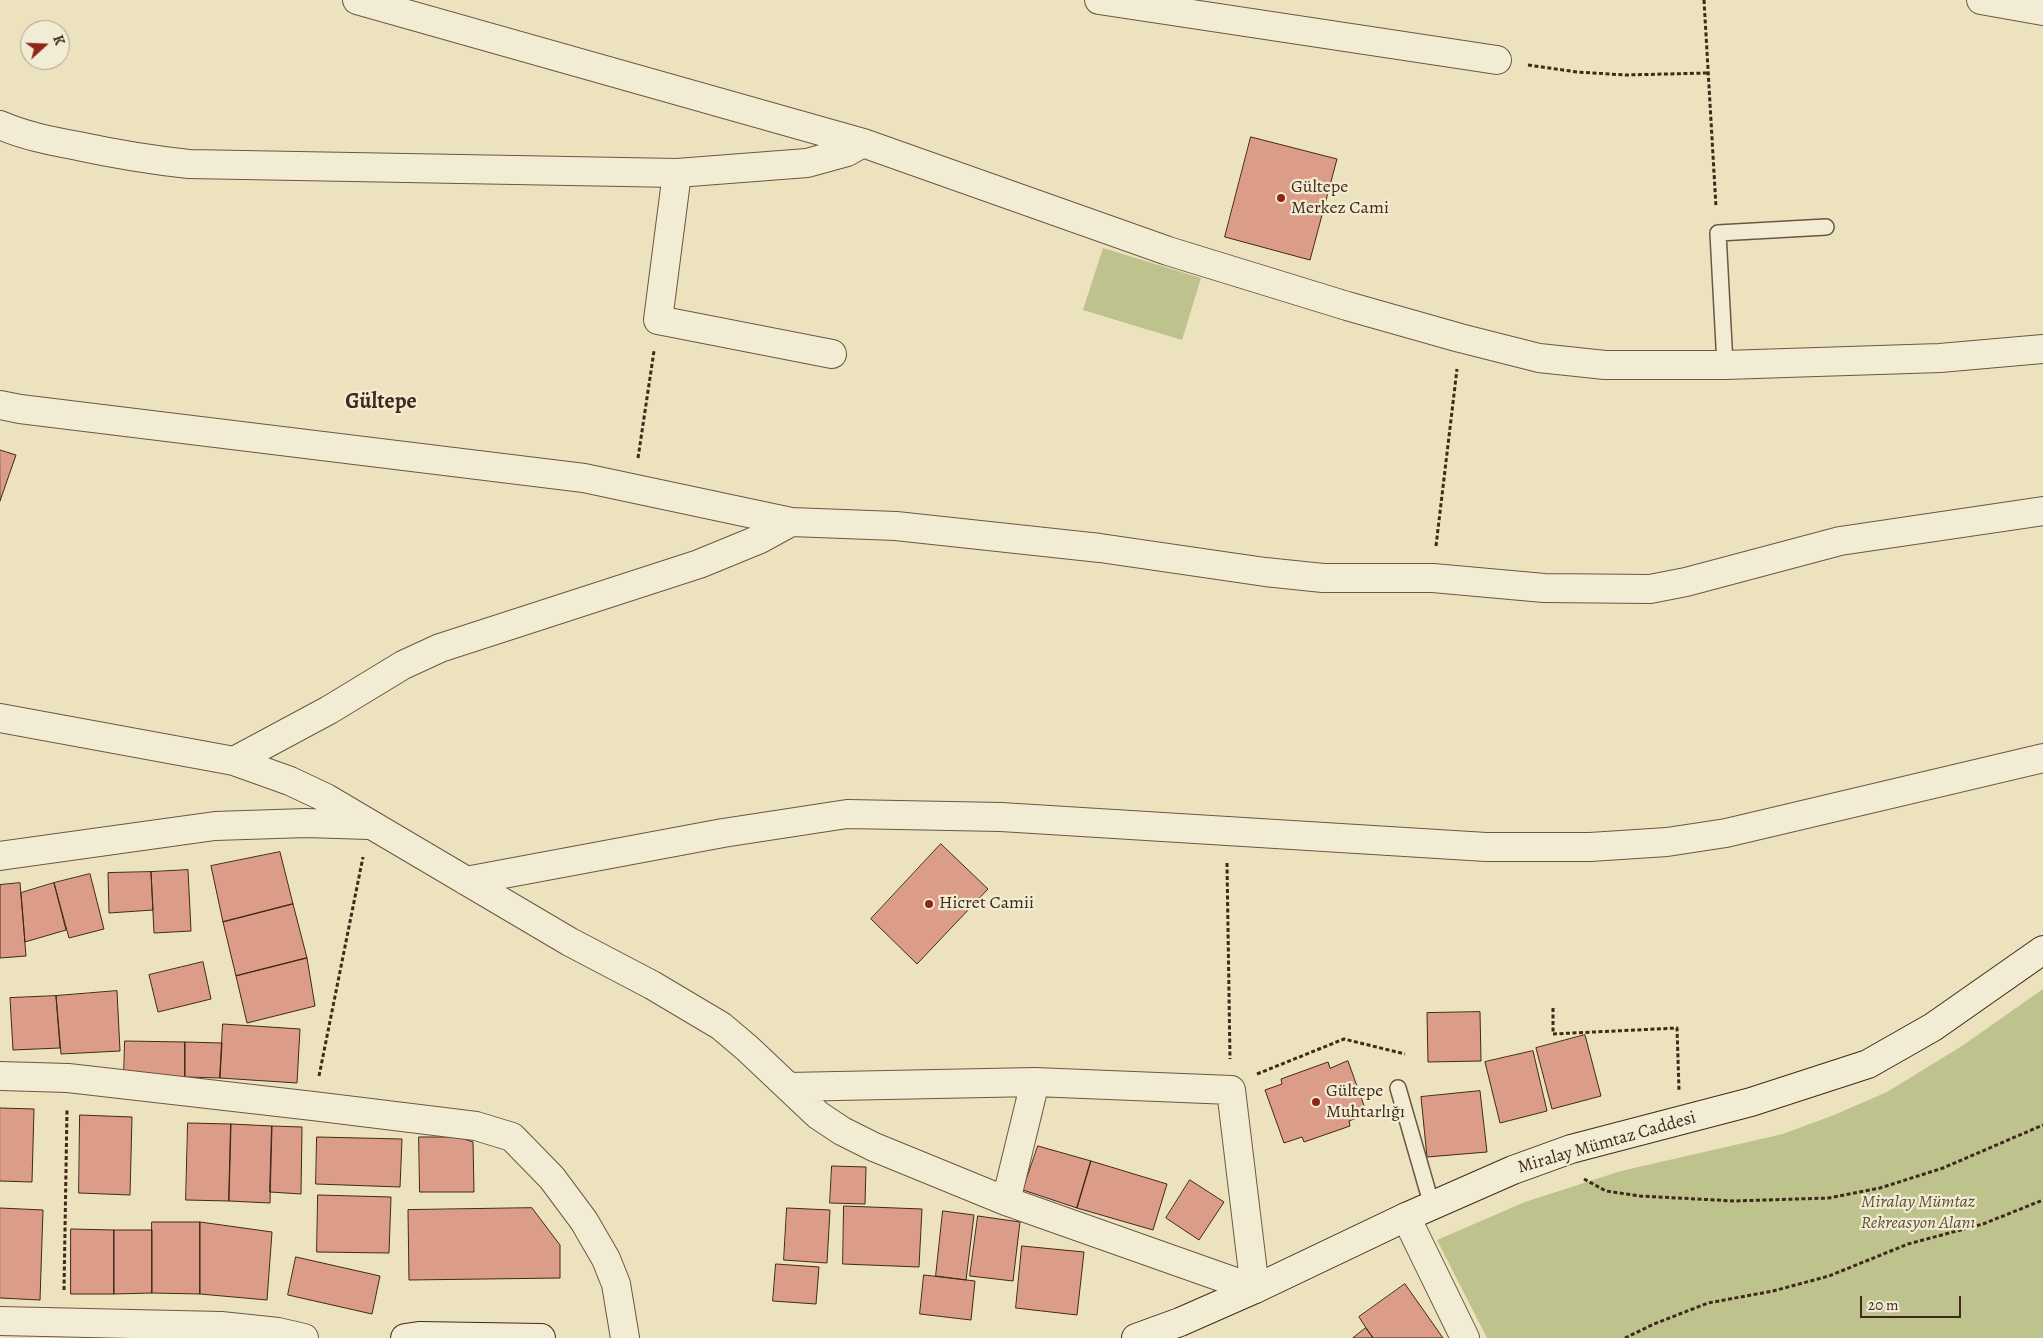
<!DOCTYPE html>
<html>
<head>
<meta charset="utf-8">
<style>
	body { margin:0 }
	#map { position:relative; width:2043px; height:1338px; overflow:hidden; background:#ece2be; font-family:Alegreya,serif }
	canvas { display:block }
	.north { position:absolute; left:20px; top:20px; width:50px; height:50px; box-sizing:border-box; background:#f3ecd5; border:1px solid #ab9e8a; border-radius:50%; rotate:70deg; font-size:14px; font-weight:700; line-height:20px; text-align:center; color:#402919 }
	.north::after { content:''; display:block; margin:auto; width:18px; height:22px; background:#8f2418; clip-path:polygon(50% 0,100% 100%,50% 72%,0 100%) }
	.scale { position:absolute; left:1860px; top:1296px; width:101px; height:22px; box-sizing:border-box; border:2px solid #402919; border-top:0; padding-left:6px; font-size:15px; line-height:18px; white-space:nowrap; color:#402919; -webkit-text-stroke:4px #f3ecd5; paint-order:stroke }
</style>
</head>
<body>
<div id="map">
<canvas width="2043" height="1338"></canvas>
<div class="north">K</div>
<div class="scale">20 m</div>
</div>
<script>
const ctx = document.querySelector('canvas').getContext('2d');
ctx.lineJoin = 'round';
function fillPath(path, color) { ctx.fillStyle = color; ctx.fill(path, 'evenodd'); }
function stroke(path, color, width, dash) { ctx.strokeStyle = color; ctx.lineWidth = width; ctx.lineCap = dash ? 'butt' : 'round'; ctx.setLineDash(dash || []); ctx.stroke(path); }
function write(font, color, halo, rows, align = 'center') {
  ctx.font = font + ' Alegreya,serif'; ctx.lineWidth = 4.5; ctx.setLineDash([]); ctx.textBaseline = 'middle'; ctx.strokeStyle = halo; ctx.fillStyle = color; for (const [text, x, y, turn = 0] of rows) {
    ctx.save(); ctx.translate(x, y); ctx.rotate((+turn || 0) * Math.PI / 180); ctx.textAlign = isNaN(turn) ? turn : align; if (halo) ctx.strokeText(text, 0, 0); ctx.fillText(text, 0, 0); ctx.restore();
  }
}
const green = new Path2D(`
	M1103,248L1201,278L1182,340L1083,310Z
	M2043,989V1338H1487L1437,1240L1525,1202L1621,1171L1783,1134L1834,1115L1887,1092L1962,1046Z`);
const building = new Path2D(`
	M1251,137L1337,159L1310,260L1225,237Z
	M0,450L16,455L0,501Z
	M941,844L988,889L917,964L871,919Z
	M280,852L293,904L223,922L211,866Z
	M188,870L191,931L154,933L151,872Z
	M151,872L153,910L109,913L108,873Z
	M90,874L104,929L69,938L54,883Z
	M20,883L26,956L0,958V885Z
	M54,883L66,930L25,942L21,893Z
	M293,904L307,958L236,976L223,922Z
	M307,958L315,1006L247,1023L236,976Z
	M203,962L211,999L158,1012L149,975Z
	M117,991L120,1051L61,1054L56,996Z
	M56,996L60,1048L13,1050L10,998Z
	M1480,1012L1481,1061L1428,1062L1427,1013Z
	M223,1024L300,1029L297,1083L220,1078Z
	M1585,1035L1601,1096L1552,1109L1536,1048Z
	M125,1041L185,1042V1077L124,1076Z
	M185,1042L222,1043L220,1078L185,1077Z
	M1533,1051L1547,1111L1500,1123L1485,1062Z
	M1348,1061L1367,1114L1349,1121L1350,1126L1304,1142L1302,1137L1284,1143L1265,1090L1282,1084L1281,1079L1328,1062L1330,1068Z
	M1480,1091L1487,1152L1427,1157L1421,1097Z
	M0,1108L34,1109L32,1182L0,1181Z
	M80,1115L132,1117L130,1195L79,1193Z
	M188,1123L231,1124L229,1201L186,1200Z
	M231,1124L272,1126L270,1203L229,1201Z
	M272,1126L302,1127L301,1194L270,1192Z
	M317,1137L402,1139L400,1187L316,1184Z
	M419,1137H458L473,1142L474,1192H420Z
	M1038,1146L1091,1161L1077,1208L1023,1190Z
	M1091,1161L1167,1184L1153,1230L1077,1208Z
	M832,1166L866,1167L865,1204L830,1203Z
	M1190,1180L1224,1202L1199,1240L1166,1218Z
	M318,1195L391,1197L389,1253L317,1252Z
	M844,1206L922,1209L919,1267L843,1264Z
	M0,1208L43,1210L40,1300L0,1298Z
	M532,1208L560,1245V1278L409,1280L408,1210Z
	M787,1208L830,1210L827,1263L784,1260Z
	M943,1211L974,1215L966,1280L936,1276Z
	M978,1216L1020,1222L1013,1281L970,1276Z
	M152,1222H200V1294L152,1293Z
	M200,1222L272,1232L267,1300L200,1294Z
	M71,1229L114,1230V1294H71Z
	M114,1230H152V1293L114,1294Z
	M1022,1246L1084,1252L1077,1315L1016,1308Z
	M296,1257L380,1276L372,1314L288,1295Z
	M776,1264L819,1267L816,1304L773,1301Z
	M924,1275L975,1281L971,1320L920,1314Z
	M1405,1284L1443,1338H1373L1366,1328L1359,1317Z
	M1366,1328L1373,1338H1353Z`);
const path = new Path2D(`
	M1704,0L1716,207
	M1528,65L1577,72L1625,75L1708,73
	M638,458L654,351
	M1436,546L1457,369
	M1227,863L1230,1059
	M1553,1008V1034L1677,1028L1679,1090
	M1257,1074L1344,1039L1405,1054
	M319,1076L363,857
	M1584,1179L1606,1191L1640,1196L1734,1201L1829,1198L1880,1188L1943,1168L2043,1125
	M64,1290L67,1109
	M1625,1338L1654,1324L1708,1303L1773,1291L1829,1276L1908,1244L1983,1224L2043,1200`);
const service = new Path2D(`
	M1725,365L1718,233L1826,227
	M1398,1088L1432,1206`);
const minor = new Path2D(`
	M357,0L863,143L1168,251L1347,306L1460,338L1539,358L1605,365H1725L1940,358L2043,349
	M1099,0L1497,60
	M1981,0L2043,11
	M0,125C25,136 52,141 78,146C115,154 152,160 189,164L677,173L807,163L847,152L863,143
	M677,173L658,320L832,354
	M0,405L20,409L584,478L791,522L896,526L1100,548L1265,572L1323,578H1433L1544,588L1650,589L1686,582L1840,541L2043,511
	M0,718L234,761L290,781L326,798L570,942L652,985L721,1026L747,1048L818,1115L842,1131L874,1147L1006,1201L1255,1289L1231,1090L1035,1082L1006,1201
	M234,761L329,710L403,665L440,648L699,564L760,539L791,522
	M0,856L215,826L306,823L369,825
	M466,881L723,833L847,814L1001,817L1486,847H1590L1667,842L1726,833L2043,758
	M0,1076L68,1078L313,1106L476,1126L512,1137L552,1178L584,1221L606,1259L616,1284L625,1338
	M788,1087L1035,1082
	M1406,1217L1465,1338
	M0,1321L221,1326L278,1332L304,1338`);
const secondary = new Path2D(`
	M405,1338L419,1336L541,1338
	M1136,1338L1180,1322L1255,1289L1406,1217L1513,1170L1571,1149L1751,1102L1868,1064L1933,1027L2043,950`);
const markers = [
	[1281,198,5,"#8f2418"],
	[929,904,5,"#8f2418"],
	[1316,1102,5,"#8f2418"]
];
const poiNames = [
	["Gültepe",1291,188],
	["Merkez Cami",1291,209],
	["Hicret Camii",939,904],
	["Gültepe",1326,1092],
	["Muhtarlığı",1326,1113]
];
const streetNames = [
	["Miralay Mümtaz Caddesi",1607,1143,-16]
];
const parkNames = [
	["Miralay Mümtaz",1918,1203],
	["Rekreasyon Alanı",1918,1224]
];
const districtNames = [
	["Gültepe",381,403]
];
fillPath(green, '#bec28d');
fillPath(building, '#db9d87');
stroke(building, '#402919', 1);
stroke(service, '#6b5742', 18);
stroke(minor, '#6b5742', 30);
stroke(secondary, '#402919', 30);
stroke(path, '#402919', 3, [4, 2.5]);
stroke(service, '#f3ecd5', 15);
stroke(minor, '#f3ecd5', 28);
stroke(secondary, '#f3ecd5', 28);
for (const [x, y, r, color] of markers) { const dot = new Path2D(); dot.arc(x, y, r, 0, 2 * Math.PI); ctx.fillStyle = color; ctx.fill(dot); stroke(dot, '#f3ecd5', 2); }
write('18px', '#402919', '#f3ecd5', poiNames, 'left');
write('18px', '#402919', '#f3ecd5', streetNames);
write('italic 18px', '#604f36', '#f3ecd5', parkNames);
write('bold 22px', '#402919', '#f3ecd5', districtNames);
</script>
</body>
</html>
